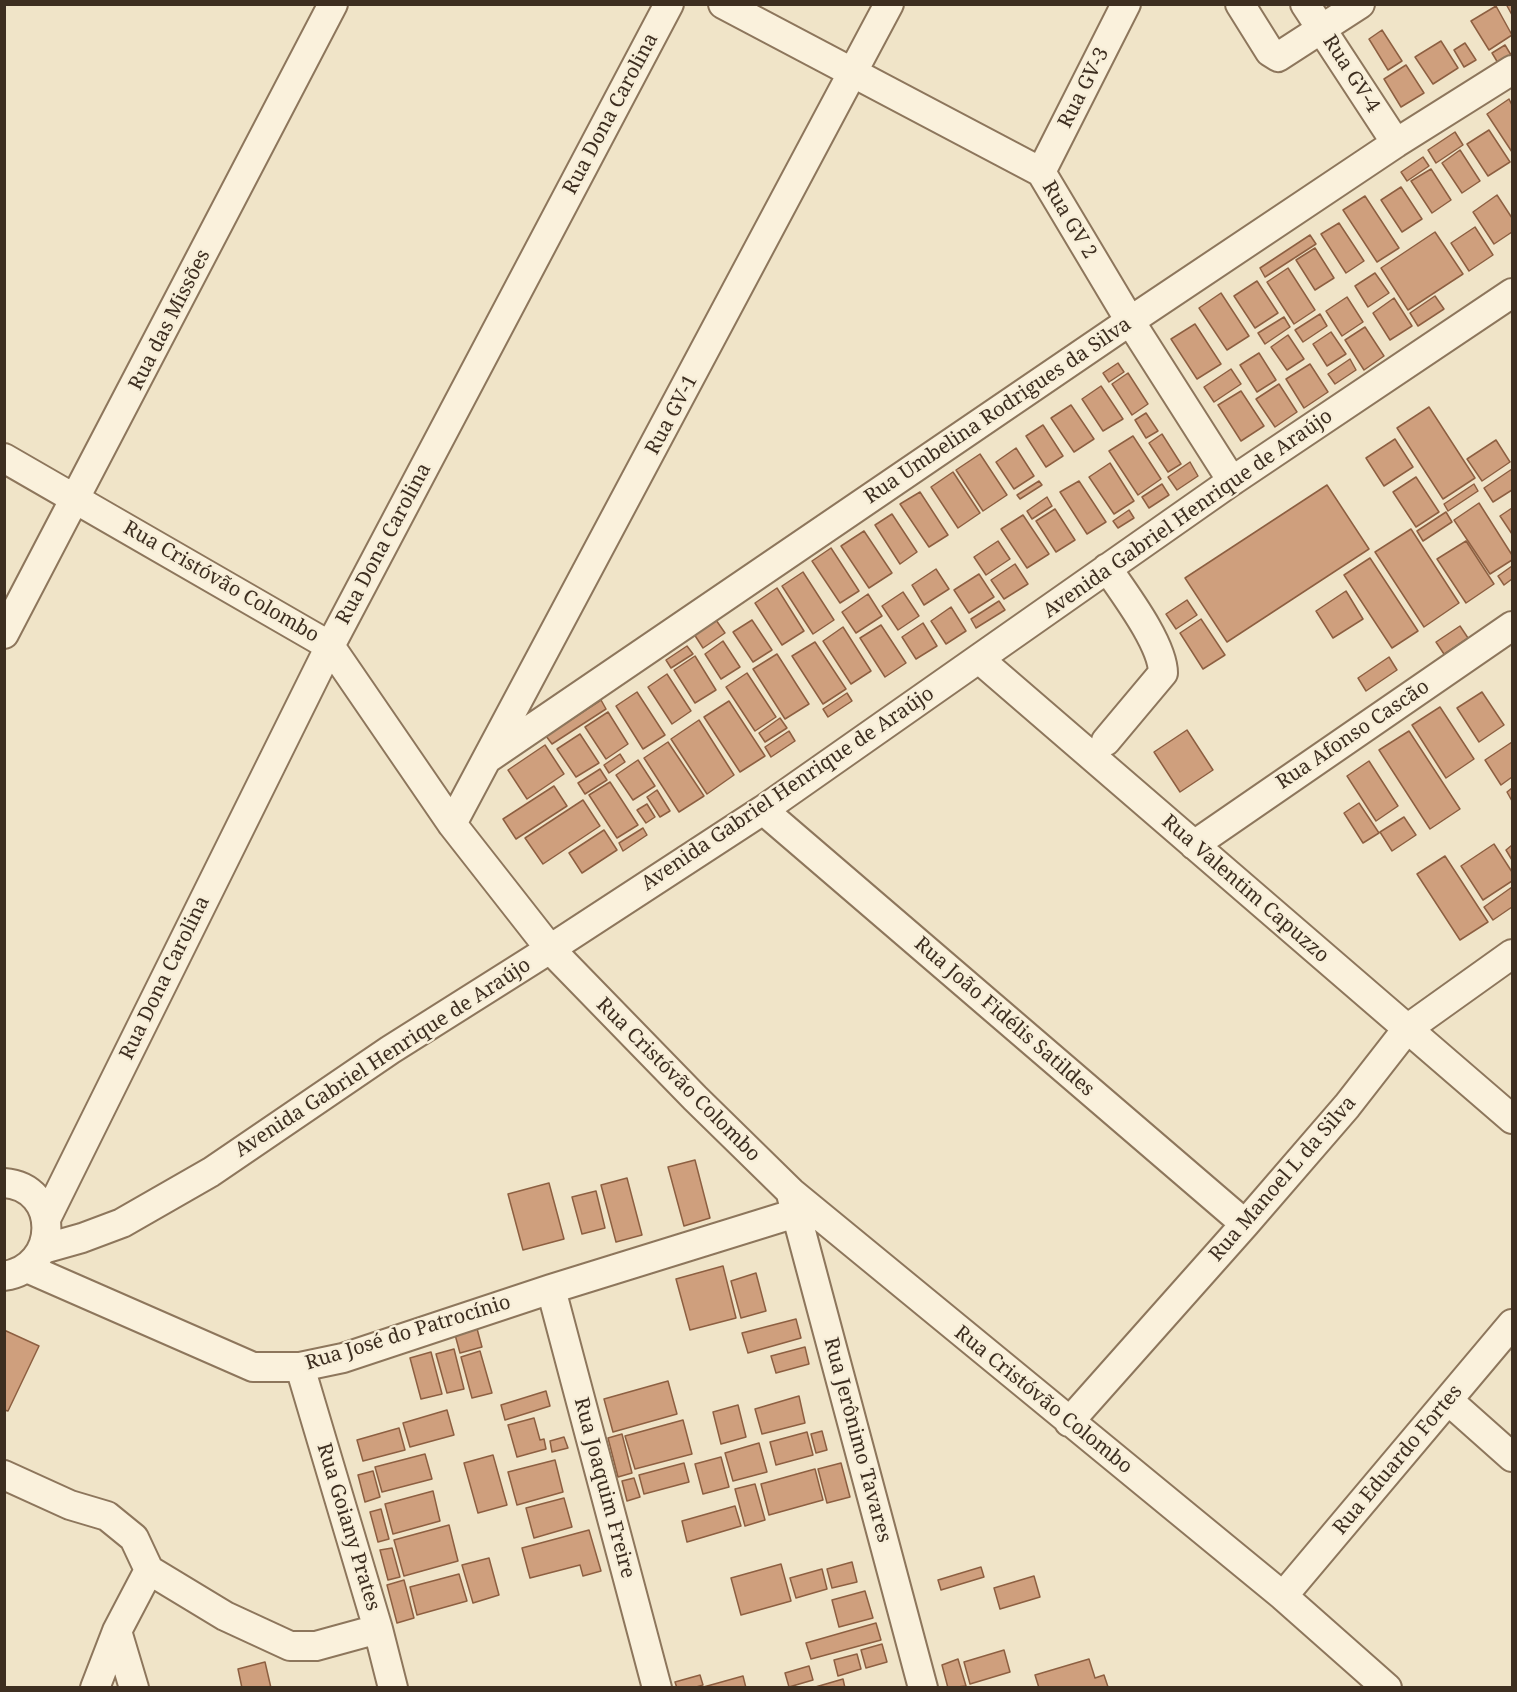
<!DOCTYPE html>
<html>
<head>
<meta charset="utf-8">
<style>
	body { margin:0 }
	#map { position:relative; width:1517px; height:1692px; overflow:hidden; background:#f0e4c8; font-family:"Noto Serif",serif }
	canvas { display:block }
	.frame { position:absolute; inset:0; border:6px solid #3d2e20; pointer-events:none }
</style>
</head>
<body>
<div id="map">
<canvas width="1517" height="1692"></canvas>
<div class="frame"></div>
</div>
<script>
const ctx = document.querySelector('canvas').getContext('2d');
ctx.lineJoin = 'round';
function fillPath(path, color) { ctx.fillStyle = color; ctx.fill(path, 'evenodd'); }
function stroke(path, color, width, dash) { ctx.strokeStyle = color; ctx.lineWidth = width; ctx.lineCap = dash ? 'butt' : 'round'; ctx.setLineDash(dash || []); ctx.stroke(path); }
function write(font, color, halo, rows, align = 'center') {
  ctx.font = font + ' "Noto Serif",serif'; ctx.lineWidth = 4.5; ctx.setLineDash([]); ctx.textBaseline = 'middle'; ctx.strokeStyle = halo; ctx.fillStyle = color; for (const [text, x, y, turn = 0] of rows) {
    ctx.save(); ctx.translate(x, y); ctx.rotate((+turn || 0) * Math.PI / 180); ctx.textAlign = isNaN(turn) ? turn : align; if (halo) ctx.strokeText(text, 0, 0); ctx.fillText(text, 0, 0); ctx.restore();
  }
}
const building = new Path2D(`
	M1506,4H1512V15Z
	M1496,6L1512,35L1489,50L1471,21Z
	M1382,30L1402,61L1388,70L1369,39Z
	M1441,41L1458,68L1433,84L1415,57Z
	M1465,43L1476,60L1464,67L1454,50Z
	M1505,45L1511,55L1498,63L1492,53Z
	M1406,65L1424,93L1401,107L1384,79Z
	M1509,99L1512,105V152L1487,114Z
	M1489,130L1510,162L1488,176L1467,144Z
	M1455,132L1463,145L1436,163L1428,150Z
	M1460,150L1480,181L1462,193L1442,163Z
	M1423,157L1429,166L1407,181L1401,172Z
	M1431,169L1451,200L1432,213L1411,181Z
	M1401,187L1422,219L1402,232L1381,200Z
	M1497,195L1512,218V232L1494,244L1473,212Z
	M1365,196L1399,248L1377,262L1343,210Z
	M1339,223L1364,261L1346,273L1321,234Z
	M1475,227L1493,255L1469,271L1451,243Z
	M1435,232L1463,274L1408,310L1381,268Z
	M1310,235L1316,244L1265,277L1260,268Z
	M1315,248L1334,278L1315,290L1296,260Z
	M1288,268L1315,310L1294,324L1267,282Z
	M1375,273L1389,293L1368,307L1355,286Z
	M1257,281L1278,313L1255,328L1234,296Z
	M1221,293L1249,336L1227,350L1199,308Z
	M1435,296L1444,309L1418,326L1410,313Z
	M1347,297L1363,322L1342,336L1326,311Z
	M1394,298L1412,326L1390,340L1373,313Z
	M1320,314L1327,326L1303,342L1295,330Z
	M1284,317L1290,327L1265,344L1258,333Z
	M1195,324L1221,364L1197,379L1171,339Z
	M1365,327L1384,356L1364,370L1345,340Z
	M1331,332L1346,354L1327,366L1313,344Z
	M1288,335L1304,359L1287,370L1271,347Z
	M1259,353L1276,380L1257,392L1240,365Z
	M1350,359L1356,370L1335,384L1328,374Z
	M1118,363L1124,372L1109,382L1103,373Z
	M1310,364L1328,392L1304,408L1286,379Z
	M1231,369L1241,384L1214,402L1204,387Z
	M1128,373L1148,404L1132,415L1112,384Z
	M1279,384L1297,412L1275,427L1256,399Z
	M1101,386L1123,419L1103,431L1082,399Z
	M1241,391L1264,426L1241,441L1218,405Z
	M1071,405L1094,439L1074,452L1051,418Z
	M1429,407L1475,478L1443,499L1397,428Z
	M1146,413L1158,431L1146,438L1135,420Z
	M1043,425L1063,456L1046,467L1026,436Z
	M1162,434L1181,464L1168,472L1149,443Z
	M1133,436L1161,479L1138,495L1109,451Z
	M1395,439L1413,467L1384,486L1366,458Z
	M1496,440L1510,462L1482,481L1467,459Z
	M1016,448L1034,476L1014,489L996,462Z
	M980,454L1007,495L983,511L956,470Z
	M1190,462L1198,476L1177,490L1168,477Z
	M1110,463L1134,501L1114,514L1089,477Z
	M1512,469V490L1493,502L1484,488Z
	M953,472L980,513L958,528L931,487Z
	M1416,477L1439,512L1416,527L1393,492Z
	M1039,481L1042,485L1020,499L1017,495Z
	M1079,481L1106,522L1087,534L1060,492Z
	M1162,484L1169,495L1149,508L1142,497Z
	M1474,484L1478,491L1448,511L1444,504Z
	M1327,485L1369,549L1227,642L1185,578Z
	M920,492L948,535L929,547L900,504Z
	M1047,497L1052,506L1032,519L1027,511Z
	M1479,503L1512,555V560L1490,574L1454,520Z
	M1512,508V534L1500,516Z
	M1055,509L1075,540L1056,552L1036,521Z
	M1129,510L1134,518L1118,528L1113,521Z
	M1446,512L1452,522L1423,541L1417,531Z
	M892,514L917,552L900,564L875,525Z
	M1023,515L1049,554L1027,568L1001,529Z
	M1411,529L1459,603L1424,627L1375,552Z
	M864,531L892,573L869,588L841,546Z
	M998,541L1010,559L986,575L974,557Z
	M1466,541L1494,584L1466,603L1437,559Z
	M831,548L859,591L840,603L812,561Z
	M1370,558L1418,631L1392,648L1344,575Z
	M1015,564L1028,584L1004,599L991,580Z
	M1512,566V579L1504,585L1498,576Z
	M936,569L949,589L924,605L912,585Z
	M803,572L834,620L813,634L782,586Z
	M979,574L994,597L969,613L954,590Z
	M777,588L804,631L782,645L755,603Z
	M1346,591L1363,619L1333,638L1316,611Z
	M903,592L919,616L898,630L882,606Z
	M868,594L882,616L856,633L842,612Z
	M1187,600L1197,615L1176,629L1166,614Z
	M999,601L1005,610L976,628L971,619Z
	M951,607L966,631L946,644L931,621Z
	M1201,619L1225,655L1203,669L1180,633Z
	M716,620L725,633L703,648L694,634Z
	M752,620L772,650L753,662L733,632Z
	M923,623L937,646L916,659L902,637Z
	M881,625L906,663L885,677L860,638Z
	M1460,626L1468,638L1444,654L1436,642Z
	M843,627L871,671L851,684L823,641Z
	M723,641L740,667L721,679L705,654Z
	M815,642L846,689L823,704L792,656Z
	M687,646L693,654L671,668L666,660Z
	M777,654L809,704L785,719L753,669Z
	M695,656L716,690L695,703L674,670Z
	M1389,657L1397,670L1366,691L1358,678Z
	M747,673L776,717L755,731L726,687Z
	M667,674L691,711L672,724L648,687Z
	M637,692L665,735L643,749L616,706Z
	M1482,692L1504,725L1479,742L1457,708Z
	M847,693L852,701L828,717L823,709Z
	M601,700L606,709L552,744L546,736Z
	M729,701L765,756L740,772L704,717Z
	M1440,707L1474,759L1446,778L1412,725Z
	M608,712L628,744L606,759L585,727Z
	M780,718L787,728L765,742L759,733Z
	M699,720L734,775L707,794L671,739Z
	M1187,730L1213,770L1180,792L1154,752Z
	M789,731L795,741L771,757L765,747Z
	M1409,731L1460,809L1430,829L1379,750Z
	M580,734L599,763L576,777L557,749Z
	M668,742L704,796L679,812L644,758Z
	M1512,742V777L1501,785L1485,760Z
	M545,745L564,774L527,799L508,770Z
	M620,754L625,762L609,773L604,765Z
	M638,760L655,786L633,800L616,775Z
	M1369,761L1398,806L1376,821L1347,776Z
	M600,769L607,780L585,794L578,783Z
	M610,782L638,825L617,838L589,795Z
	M554,786L567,806L516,839L503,819Z
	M1512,788V801L1507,792Z
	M657,790L670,811L660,817L647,797Z
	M583,800L600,826L543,864L525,838Z
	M1359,803L1379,833L1363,843L1344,813Z
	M647,804L655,817L646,823L637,810Z
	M1404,817L1416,835L1392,851L1380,832Z
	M643,828L647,835L623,851L619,843Z
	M604,830L617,850L582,873L569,853Z
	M1494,844L1512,872V881L1483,900L1461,866Z
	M1512,845V860L1506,850Z
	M1445,856L1488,922L1460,940L1417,874Z
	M1512,887V907L1493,920L1484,907Z
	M695,1160L710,1218L684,1226L668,1167Z
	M627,1178L642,1235L616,1242L601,1185Z
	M549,1183L564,1239L523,1250L508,1194Z
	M596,1191L605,1228L582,1234L572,1197Z
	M723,1266L736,1318L690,1330L676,1279Z
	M756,1273L766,1311L741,1318L731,1281Z
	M796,1319L801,1338L748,1353L742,1333Z
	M476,1325L482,1347L460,1353L454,1331Z
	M4,1330L39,1346L8,1411L4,1410Z
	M805,1347L809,1364L776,1373L771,1356Z
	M454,1349L464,1389L447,1393L436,1354Z
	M480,1351L492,1393L472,1398L461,1357Z
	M431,1352L442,1394L421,1399L410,1358Z
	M668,1381L677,1414L613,1432L604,1399Z
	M546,1391L550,1406L505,1420L501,1405Z
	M799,1396L805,1423L762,1434L755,1409Z
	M738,1405L746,1437L721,1444L713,1412Z
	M447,1410L454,1435L410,1447L403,1423Z
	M534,1418L540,1440L544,1439L546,1449L517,1457L508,1425Z
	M683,1420L692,1454L635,1469L625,1436Z
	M399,1428L405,1450L363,1461L357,1440Z
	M822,1431L827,1450L816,1453L811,1434Z
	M807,1432L813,1455L776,1465L770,1442Z
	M622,1434L632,1473L618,1477L608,1438Z
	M564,1437L568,1448L552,1452L550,1441Z
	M759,1443L767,1472L733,1481L725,1453Z
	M425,1454L432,1479L382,1492L375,1467Z
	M493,1455L507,1505L478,1513L464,1463Z
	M721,1457L729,1487L703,1494L695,1464Z
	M555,1460L563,1492L517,1505L508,1472Z
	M684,1463L689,1482L644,1494L639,1475Z
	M841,1463L850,1497L827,1503L818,1469Z
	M815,1469L823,1500L769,1515L761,1484Z
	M373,1471L380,1497L365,1502L358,1475Z
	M634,1478L640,1497L627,1501L622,1481Z
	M755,1484L765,1520L745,1526L735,1489Z
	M433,1491L440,1521L393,1534L385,1504Z
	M564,1498L572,1527L534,1538L526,1508Z
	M735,1506L741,1526L687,1542L682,1521Z
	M381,1509L389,1539L378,1542L370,1512Z
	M449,1525L458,1561L404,1576L394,1540Z
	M589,1530L601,1571L583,1576L580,1565L530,1578L522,1548Z
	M392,1548L400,1577L388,1580L380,1550Z
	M489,1558L499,1595L473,1603L462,1565Z
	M852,1562L857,1582L832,1588L827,1569Z
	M781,1564L791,1601L741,1615L731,1578Z
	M981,1567L984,1577L941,1590L938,1580Z
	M822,1569L827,1589L796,1598L790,1578Z
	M459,1574L467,1601L417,1615L410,1587Z
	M1034,1576L1040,1597L1000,1609L994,1588Z
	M404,1580L414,1618L397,1623L387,1585Z
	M865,1591L873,1618L839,1627L832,1600Z
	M876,1623L881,1640L811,1659L806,1643Z
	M882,1644L887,1662L866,1668L861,1650Z
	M1004,1650L1010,1672L970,1684L964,1662Z
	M857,1654L861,1669L838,1676L834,1660Z
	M958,1659L966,1686L948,1688L942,1665Z
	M1089,1659L1095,1678L1104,1675L1108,1687L1039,1688L1035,1675Z
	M265,1662L271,1688H242L238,1669Z
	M809,1666L813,1680L789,1687L785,1673Z
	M700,1675L703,1685L693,1688H677L675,1682Z
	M743,1676L746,1688H700Z
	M843,1679L845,1688H812Z`);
const minor = new Path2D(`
	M723,4L1041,172L1130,321L1232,481
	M1240,4L1270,52L1278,57L1360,4
	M1305,4L1396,143
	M1041,172L1126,4
	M4,458L330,646L452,824L550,949L695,1098L791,1192L1283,1596L1387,1688
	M4,634L333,4
	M979,659L1512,1119
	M1106,741L1163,673C1163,644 1124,593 1107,568
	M487,759L1130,321L1396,143L1512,70
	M763,810L1245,1224
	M452,824L889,4
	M1194,845L1512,626
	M4,1183C61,1187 60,1268 4,1276
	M791,1194L923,1688
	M46,1219L330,646L669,4
	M43,1249L82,1238L122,1223L211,1172L390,1050L550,949L763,810L1232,481L1512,293
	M27,1268L253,1367H300L343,1358L551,1289L796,1213
	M551,1289L657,1688
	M300,1367L378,1629L393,1688
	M1449,1401L1512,1457
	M1069,1422L1245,1224L1347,1106L1407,1029L1512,954
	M4,1475L70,1505L107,1516L134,1538L149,1570
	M149,1570L225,1616L290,1646H316L378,1629
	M1283,1596L1512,1324
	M117,1631L134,1688
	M95,1688L117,1631L149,1570`);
const streetNames = [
	["Rua GV-4",1351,74,57],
	["Rua GV-3",1084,88,-63],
	["Rua Dona Carolina",611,114,-62],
	["Rua GV 2",1069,220,59],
	["Rua das Missões",170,320,-63],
	["Rua Umbelina Rodrigues da Silva",998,411,-34],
	["Rua GV-1",672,415,-62],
	["Avenida Gabriel Henrique de Araújo",1188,514,-35],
	["Rua Dona Carolina",384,544,-62],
	["Rua Cristóvão Colombo",221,582,30],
	["Rua Afonso Cascão",1353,735,-34],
	["Avenida Gabriel Henrique de Araújo",788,789,-34],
	["Rua Valentim Capuzzo",1245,889,41],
	["Rua Dona Carolina",165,978,-64],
	["Rua João Fidélis Satildes",1004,1017,41],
	["Avenida Gabriel Henrique de Araújo",383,1058,-33],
	["Rua Cristóvão Colombo",678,1080,45],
	["Rua Manoel L da Silva",1283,1179,-49],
	["Rua José do Patrocínio",408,1333,-17],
	["Rua Cristóvão Colombo",1043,1400,39],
	["Rua Jerônimo Tavares",857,1440,75],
	["Rua Eduardo Fortes",1398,1460,-50],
	["Rua Joaquim Freire",604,1488,75],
	["Rua Goiany Prates",348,1527,73]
];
fillPath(building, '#cf9f7d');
stroke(building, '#8d5f41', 1.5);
stroke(minor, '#8d765c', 32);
stroke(minor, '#faf1dc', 28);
write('20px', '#3d2e20', '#f7eed8', streetNames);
</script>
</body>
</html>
